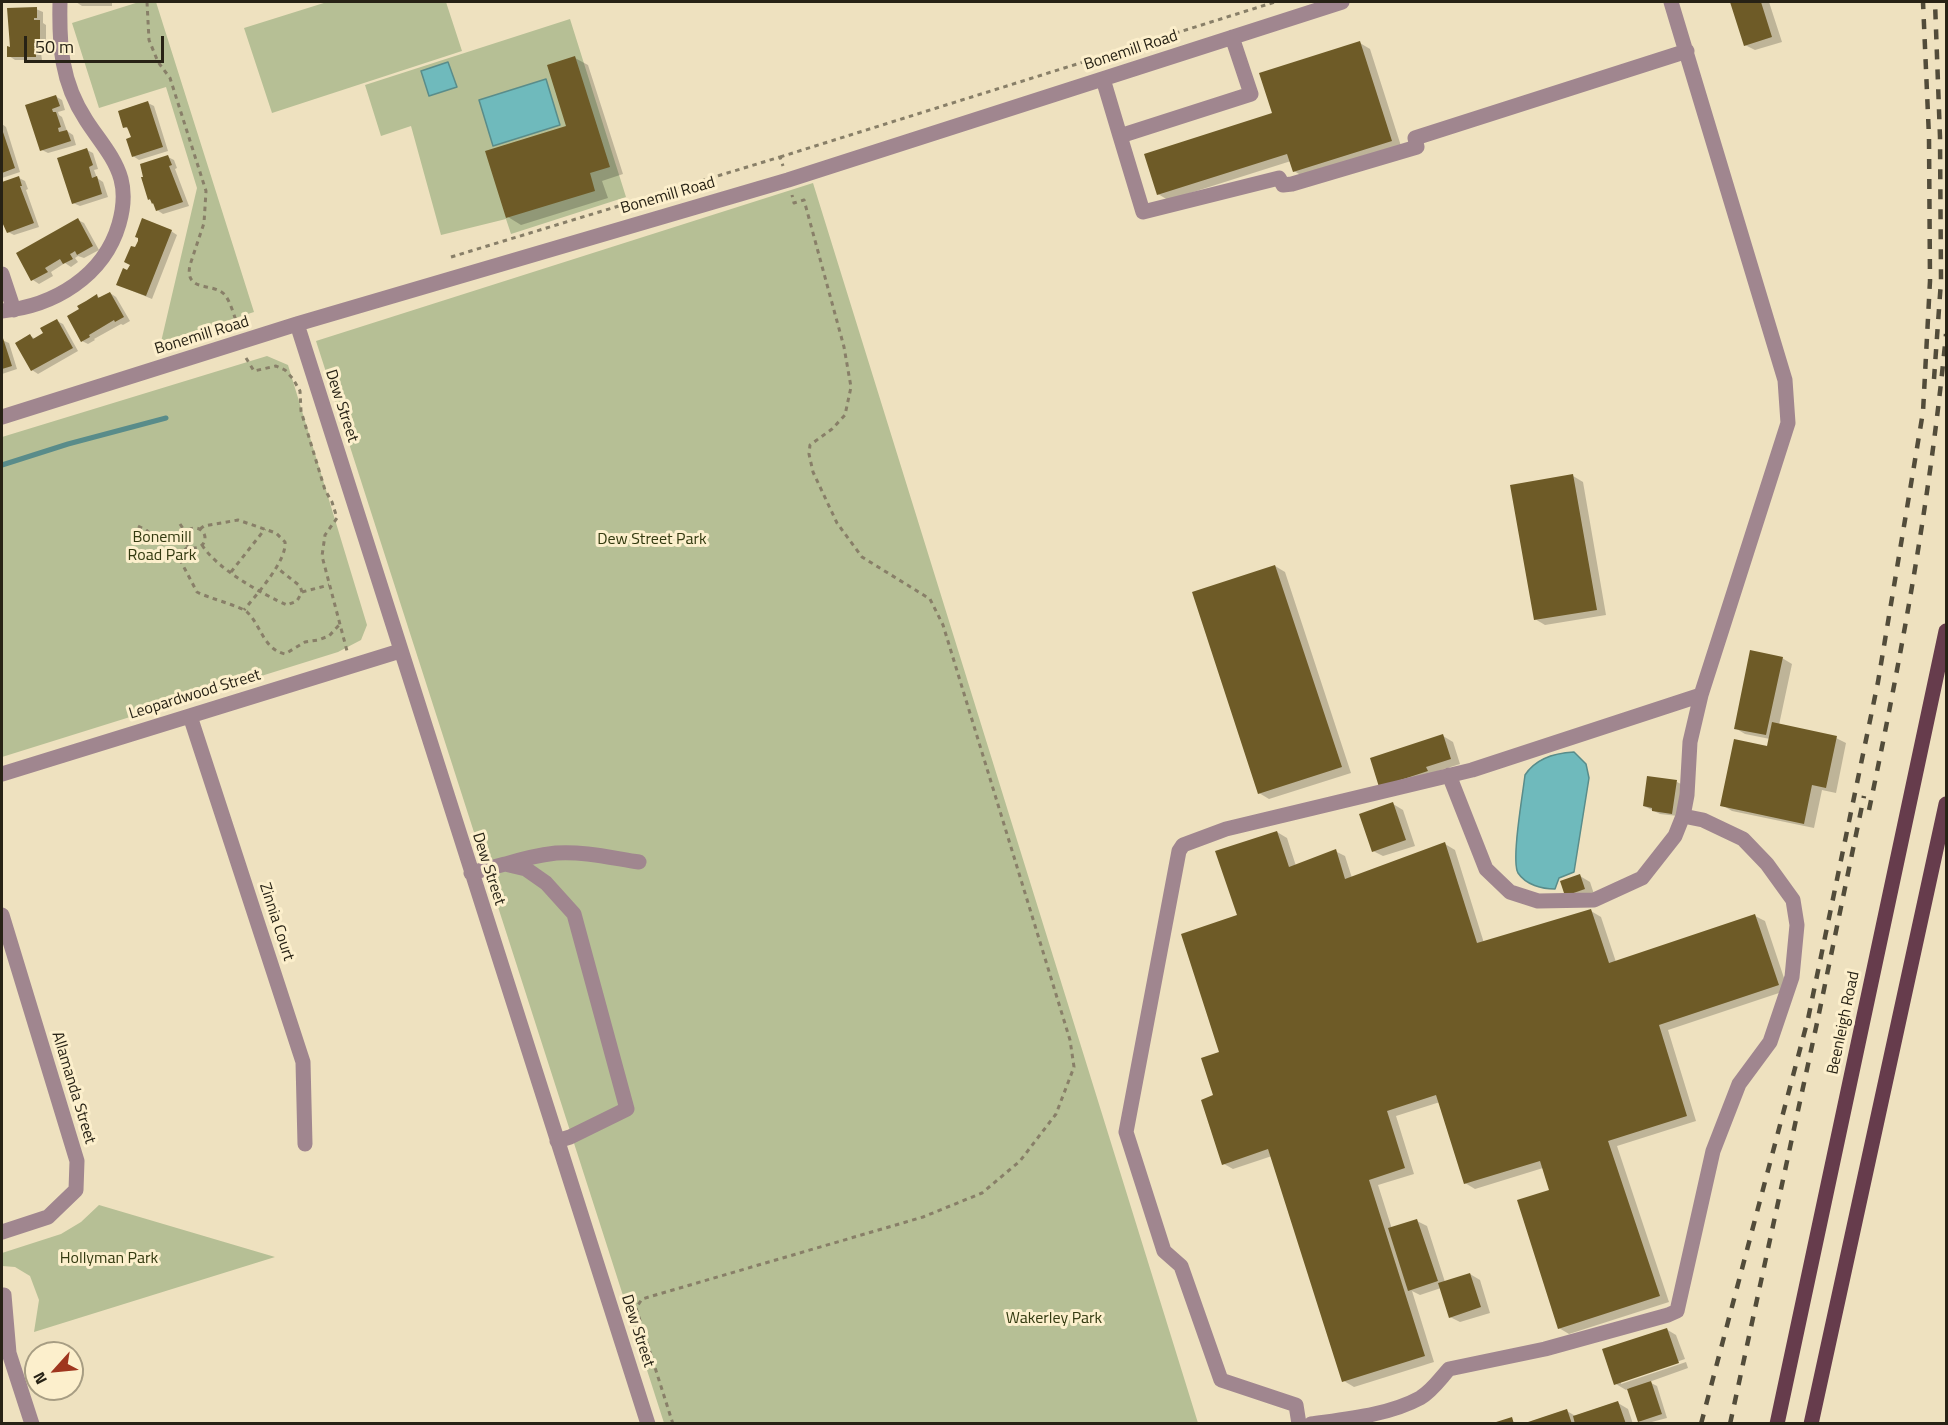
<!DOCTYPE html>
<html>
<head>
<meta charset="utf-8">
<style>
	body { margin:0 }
	#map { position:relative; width:1948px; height:1425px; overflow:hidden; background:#eee1bf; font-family:"Titillium Web",sans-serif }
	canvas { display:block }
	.frame { position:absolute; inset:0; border:3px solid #272215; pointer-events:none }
	.north { position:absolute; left:24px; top:1341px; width:60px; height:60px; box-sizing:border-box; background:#fcefcc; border:2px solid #a79d83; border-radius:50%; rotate:243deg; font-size:16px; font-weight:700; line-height:24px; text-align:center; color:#272215 }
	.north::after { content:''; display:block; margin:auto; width:21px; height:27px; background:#9f361e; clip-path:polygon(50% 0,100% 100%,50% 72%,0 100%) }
	.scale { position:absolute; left:24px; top:36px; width:140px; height:27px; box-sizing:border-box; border:3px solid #272215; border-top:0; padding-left:8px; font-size:18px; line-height:21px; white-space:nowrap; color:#272215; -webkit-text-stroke:4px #fcefcc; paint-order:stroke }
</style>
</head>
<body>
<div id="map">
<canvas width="1948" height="1425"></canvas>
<div class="frame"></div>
<div class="north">N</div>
<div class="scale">50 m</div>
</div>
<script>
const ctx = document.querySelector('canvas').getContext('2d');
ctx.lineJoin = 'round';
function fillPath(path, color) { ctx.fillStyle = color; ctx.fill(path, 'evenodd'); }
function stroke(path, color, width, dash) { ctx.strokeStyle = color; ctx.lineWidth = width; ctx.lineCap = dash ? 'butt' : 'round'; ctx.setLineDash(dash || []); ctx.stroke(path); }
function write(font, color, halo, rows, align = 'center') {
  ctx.font = font + ' "Titillium Web",sans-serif'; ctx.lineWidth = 6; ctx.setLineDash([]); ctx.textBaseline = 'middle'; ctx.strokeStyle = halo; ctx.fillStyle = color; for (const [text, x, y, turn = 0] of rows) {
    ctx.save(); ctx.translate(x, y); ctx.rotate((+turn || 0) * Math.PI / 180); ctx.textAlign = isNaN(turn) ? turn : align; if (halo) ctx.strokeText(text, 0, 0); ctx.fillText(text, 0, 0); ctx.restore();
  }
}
const green = new Path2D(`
	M139,2H156L254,312L161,342L197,188L166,87L99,108L72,23Z
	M327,2H446L462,51L272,113L244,28Z
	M570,19L626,197L511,234L506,219L441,235L411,126L381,136L365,85Z
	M813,183L1198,1423H664L316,341Z
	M267,356L288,365L367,625L361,640L338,652L2,757V437Z
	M99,1205L275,1257L34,1332L39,1300L30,1276L15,1267L2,1266V1253L61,1234L81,1222Z`);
const water = new Path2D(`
	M448,62L457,87L429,96L421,71Z
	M546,79L560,125L493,146L479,100Z
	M1574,752L1586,764L1589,778L1574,872L1559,878L1555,889C1542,889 1526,885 1518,873C1511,860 1523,793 1525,775C1536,758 1554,753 1574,752Z`);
const shadow = new Path2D(`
	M76,2H112V6H82Z
	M1732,2H1769L1782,42L1755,50L1745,45Z
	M36,9L43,12V23L46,25V46H40L42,60H15L9,56L11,48Z
	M1360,43L1370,49L1401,146L1304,177L1294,171L1291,161L1168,200L1158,194L1274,114Z
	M575,58L588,65L623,174L602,181L608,198L521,225L508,217L568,127Z
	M55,96L62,100L65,110L58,112L59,115L62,117L67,131L73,135L76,145L48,153L42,150L27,106Z
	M148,103L154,106L168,151L139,160L133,156V138L130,130L125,127Z
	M2,124L6,127L20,172L2,178Z
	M87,150L93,153L98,169L94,170L97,178L103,182L108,197L80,206L73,203Z
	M168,157L174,160L177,168L175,169L189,206L163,214L157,210L155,205L149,199Z
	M19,178L25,181L28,189L26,190L39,227L14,235L8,232L2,220V183Z
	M78,220L84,223L99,250L84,258L78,256L75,258L78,262L71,267L65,263L51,272L53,276L39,284L33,280Z
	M171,231L177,235L152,299L125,288L139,241Z
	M110,293L116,297L130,321L123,325L121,324L94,339L95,340L88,344L82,341L81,310L97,296L101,298Z
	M57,321L63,324L78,351L38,374L32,370L30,336L36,339L45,334Z
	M2,340L9,343L17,369L2,374Z
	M1573,476L1583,482L1606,615L1545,625L1535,619Z
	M1275,566L1285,572L1351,773L1269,799L1259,793Z
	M1782,658L1792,664L1779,725L1836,738L1846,743L1836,793L1822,790L1814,828L1732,811L1722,805L1769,747L1770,739L1745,734L1735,728Z
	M1443,736L1453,742L1460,764L1435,772L1390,792Z
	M1677,782L1683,785L1678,816L1660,814L1644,806Z
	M1393,804L1403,810L1415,846L1383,856L1373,851Z
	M1277,832L1287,838L1296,866L1335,851L1345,856L1352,878L1445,844L1455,850L1484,943L1591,911L1601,917L1616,962L1755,916L1765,921L1788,990L1668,1030L1696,1121L1617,1146L1669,1302L1569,1334L1559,1328L1551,1191L1543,1168L1475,1189L1465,1183L1440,1102L1396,1116L1414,1174L1378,1185L1392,1229L1417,1221L1427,1226L1445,1282L1470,1274L1480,1280L1490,1313L1460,1322L1450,1317L1441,1288L1420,1295L1412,1291L1434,1362L1354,1387L1344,1381L1272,1156L1233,1169L1224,1164L1215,1096L1239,916Z
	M1580,876L1590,882L1594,894L1566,895Z
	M1666,1329L1676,1335L1685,1359L1621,1381V1384L1686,1362L1688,1368L1649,1382L1657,1386L1667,1418L1644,1424L1639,1421L1629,1388L1626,1390L1616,1384Z
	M1618,1403L1628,1409L1633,1424H1528L1567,1411L1577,1417Z`);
const stream = new Path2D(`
	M2,465L68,444L166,418`);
const building = new Path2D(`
	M1730,2H1761L1772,37L1744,46Z
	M37,7V18H34V20H40V43H34V46H36V57H7V46L10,47L7,8Z
	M1360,41L1392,141L1293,172L1287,154L1157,195L1144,154L1272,113L1259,73Z
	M575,56L610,167L590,173L595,191L506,218L485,151L566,126L547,65Z
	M56,95L60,106L52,109L53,112H56L61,127L58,128L59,132L67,130L71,141L40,151L25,105Z
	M148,101L163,147L132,157L126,139L131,137L127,127L123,128L118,111Z
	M2,129L15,168L2,173Z
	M87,148L93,165L89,167L92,178L97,176L102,194L72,204L57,158Z
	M168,155L172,165L169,166L183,202L156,211L153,203L152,204L150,199L148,200L141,177H143L140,164Z
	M19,176L22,186H20L34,223L7,233L2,222V182Z
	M78,218L93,246L77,255L75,251L72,253L70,254L73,259L63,264L60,259L45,268L48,272L31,281L16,253Z
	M142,218L172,230L146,296L116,285L123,268L127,270L130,265L124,262L131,246L135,247L138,241V238L135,237Z
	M110,292L124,317L115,322L114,320L89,335L90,337L81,342L67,316L79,309L77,306L86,301L97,294L98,298Z
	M57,319L73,348L31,371L15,343L30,334L33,339L43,333L40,328Z
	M2,335L12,366L2,369Z
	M1573,474L1597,610L1534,620L1510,485Z
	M1275,565L1342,767L1258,794L1192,592Z
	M1750,650L1783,657L1766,735L1734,729Z
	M1772,722L1837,736L1826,788L1812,785L1804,824L1720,806L1734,739L1767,746Z
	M1443,734L1451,759L1426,767L1428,771L1379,787L1370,758Z
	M1647,776L1677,780L1672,814L1652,811V808L1643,806Z
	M1393,802L1406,840L1372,852L1359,814Z
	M1277,831L1289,867L1336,849L1345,879L1445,842L1477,943L1591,909L1609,963L1755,914L1779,985L1659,1025L1687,1116L1608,1141L1660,1296L1558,1329L1517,1200L1549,1190L1540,1161L1464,1184L1436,1095L1387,1111L1405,1168L1369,1180L1425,1356L1342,1382L1268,1149L1222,1165L1201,1100L1213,1095L1201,1058L1219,1052L1181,934L1237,915L1215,851Z
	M1580,874L1585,889L1565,896L1560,881Z
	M1417,1219L1438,1281L1408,1291L1388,1228Z
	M1470,1273L1481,1307L1449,1318L1438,1283Z
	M1667,1328L1679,1363L1614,1385L1602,1349Z
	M1651,1381L1662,1414L1638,1422L1627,1389Z
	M1618,1401L1626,1424H1575L1573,1416Z
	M1567,1409L1572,1424H1525V1423Z
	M1512,1417L1514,1424H1493V1423Z`);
const path = new Path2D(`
	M147,2L149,40L158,62L170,78L206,191L204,223L190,265C184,293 214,282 225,295C231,303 234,316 238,326
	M780,157L1275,2
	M451,257L780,157L783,166
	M246,358L254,371L276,366L285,370L293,379L300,391L301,411L325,490L332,502L337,518L325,535L322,556L347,651
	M180,524L186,533
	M138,526L146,530L178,556L197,592C208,598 240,606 247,612C261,625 263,649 285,654L305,642L318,640L329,636L340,624
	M185 538a10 10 0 1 1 20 0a10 10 0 1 1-20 0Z
	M200,529L204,526L238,520L276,533L285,542C287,561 256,595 244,610
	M202,545C217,569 262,594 287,605L297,601L302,592L300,586L276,567
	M178,556L189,546
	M231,572L265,529
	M302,592L329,585
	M673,1424L636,1308L642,1299L923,1217L982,1193L1020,1161L1056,1114L1074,1067L1070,1040L943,625L930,599L862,557L837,523L813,472L809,454L810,445L832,429L845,415L851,387L844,347L804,200L794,203L792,195`);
const minor = new Path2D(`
	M1103,79L1120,136L1251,94L1232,37
	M1120,136L1143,212L1279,178L1283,185L1292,184L1417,147L1415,138L1687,51
	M2,274L14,310
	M2,311C54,306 104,276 119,224C123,210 125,194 121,179C115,157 98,139 86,120C61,82 59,45 60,2
	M297,324L648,1424
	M2,417L297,324L788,180L1342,2
	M190,716L303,1062L305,1144
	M2,774L400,651
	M1449,775L1486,869L1510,892L1538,901L1594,900L1642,878L1675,836L1683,816L1687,795L1690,742L1701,695
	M506,864C522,859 539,855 556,853C583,851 612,858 639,862
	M471,873L505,864L526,869L546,883L574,914L627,1109L570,1137L557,1141
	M2,915L77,1161L76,1190L48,1217L2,1232
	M4,1295L9,1353L32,1424
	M1299,1424L1296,1405L1221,1380L1181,1266L1164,1251L1126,1132L1179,851L1183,845L1226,829L1472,770L1701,695L1788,423L1785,380L1671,2
	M1311,1424C1346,1419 1389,1415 1420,1398C1432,1391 1440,1379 1449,1369L1545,1349L1668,1315L1677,1311L1713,1151L1739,1084L1770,1042L1792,977L1797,925L1793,900L1767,864L1743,839L1703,820L1683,816`);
const major = new Path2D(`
	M1777,1424L1946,631
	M1811,1424L1946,804`);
const rail = new Path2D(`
	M1934,379L1941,281L1940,137L1935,2
	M1869,810C1902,653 1931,494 1946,334
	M1701,1424L1808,1019L1878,682L1923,412L1930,281L1929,137L1923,2
	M1730,1424L1817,1023L1864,796`);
const streetNames = [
	["Bonemill Road",1131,51,-18],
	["Bonemill Road",668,196,-16],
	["Bonemill Road",202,336,-17],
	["Dew Street",341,406,72],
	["Leopardwood Street",195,695,-17],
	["Dew Street",488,869,72],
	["Zinnia Court",276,922,72],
	["Beenleigh Road",1844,1023,-78],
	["Allamanda Street",73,1088,73],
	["Dew Street",637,1331,72]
];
const parkNames = [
	["Bonemill",162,538],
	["Road Park",162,556],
	["Dew Street Park",652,540],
	["Hollyman Park",109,1259],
	["Wakerley Park",1054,1319]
];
fillPath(green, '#b6bf95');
fillPath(water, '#6fbabc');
stroke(water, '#598c8a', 1.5);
fillPath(shadow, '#0003');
stroke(stream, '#598c8a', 5);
fillPath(building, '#6e5b27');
stroke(path, '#887f68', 3, [4.5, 4.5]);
stroke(minor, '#a0868f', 15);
stroke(major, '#663c4c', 15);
stroke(rail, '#524c3a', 4.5, [10, 10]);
write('16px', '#272215', '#fcefcc', streetNames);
write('16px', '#333a10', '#fcefcc', parkNames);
</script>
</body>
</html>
